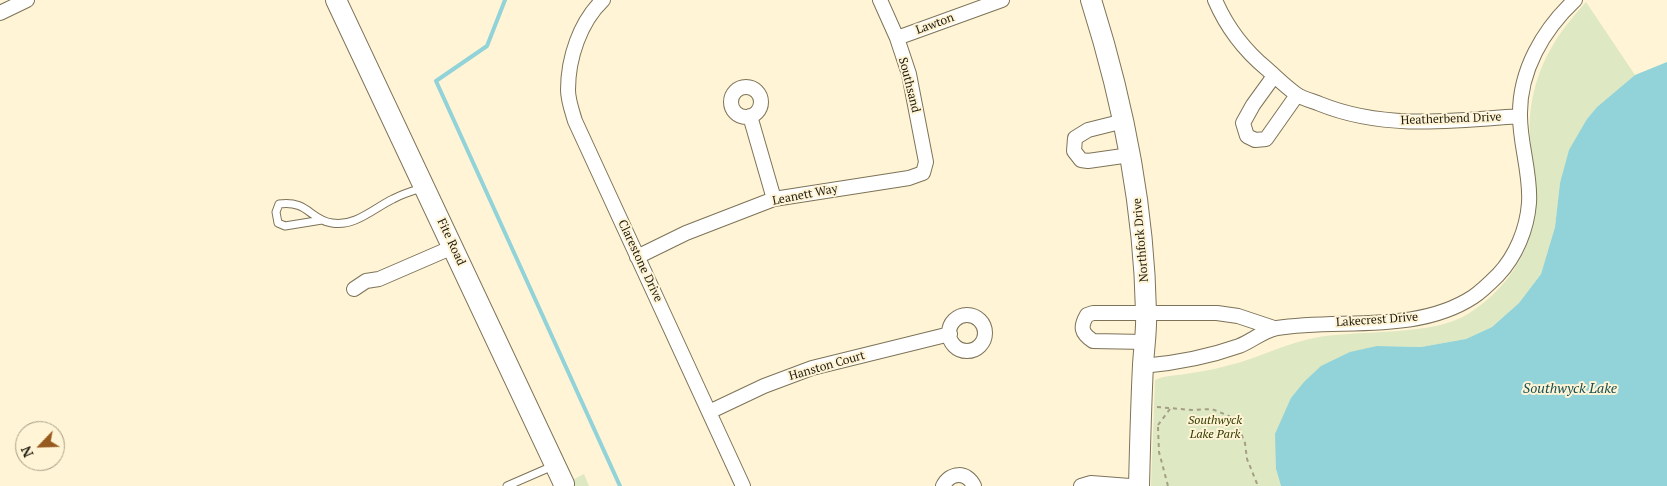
<!DOCTYPE html>
<html>
<head>
<meta charset="utf-8">
<style>
	body { margin:0 }
	#map { position:relative; width:1667px; height:486px; overflow:hidden; background:#fff4d5; font-family:"PT Serif",serif }
	canvas { display:block }
	.north { position:absolute; left:15px; top:421px; width:50px; height:50px; box-sizing:border-box; background:#fff4d5; border:1px solid #a59d86; border-radius:50%; rotate:246deg; font-size:14px; font-weight:700; line-height:20px; text-align:center; color:#1f1b0f }
	.north::after { content:''; display:block; margin:auto; width:18px; height:22px; background:#975a1e; clip-path:polygon(50% 0,100% 100%,50% 72%,0 100%) }
</style>
</head>
<body>
<div id="map">
<canvas width="1667" height="486"></canvas>
<div class="north">N</div>
</div>
<script>
const ctx = document.querySelector('canvas').getContext('2d');
ctx.lineJoin = 'round';
function fillPath(path, color) { ctx.fillStyle = color; ctx.fill(path, 'evenodd'); }
function stroke(path, color, width, dash) { ctx.strokeStyle = color; ctx.lineWidth = width; ctx.lineCap = dash ? 'butt' : 'round'; ctx.setLineDash(dash || []); ctx.stroke(path); }
function write(font, color, halo, rows, align = 'center') {
  ctx.font = font + ' "PT Serif",serif'; ctx.lineWidth = 4; ctx.setLineDash([]); ctx.textBaseline = 'middle'; ctx.strokeStyle = halo; ctx.fillStyle = color; for (const [text, x, y, turn = 0] of rows) {
    ctx.save(); ctx.translate(x, y); ctx.rotate((+turn || 0) * Math.PI / 180); ctx.textAlign = isNaN(turn) ? turn : align; if (halo) ctx.strokeText(text, 0, 0); ctx.fillText(text, 0, 0); ctx.restore();
  }
}
const green = new Path2D(`
	M1586,2L1635,75L1597,107L1587,119L1560,183L1555,227L1541,274L1519,303L1492,327L1466,339L1421,347L1377,346L1276,469L1281,486H1151L1155,380C1165,375 1174,376 1185,374C1198,372 1212,370 1226,366C1258,359 1287,342 1319,337C1361,330 1433,336 1468,314C1500,294 1528,259 1533,221C1535,209 1535,195 1534,183C1533,158 1527,132 1531,107C1538,63 1556,35 1586,2Z
	M584,474L589,486H561Z`);
const water = new Path2D(`
	M1667,62V486H1281L1276,469L1275,434L1291,398L1304,382L1321,366L1350,352L1377,346L1421,347L1466,339L1492,327L1519,303L1541,274L1555,227L1560,183L1569,150L1587,119L1597,107L1635,75Z`);
const stream = new Path2D(`
	M505,0L487,46L436,81L620,486`);
const path = new Path2D(`
	M1157,407L1192,410L1212,409L1229,416L1240,431L1245,443L1247,459L1258,486
	M1158,425L1170,409
	M1158,427L1159,452L1168,486`);
const lane = new Path2D(`
	M322,220L285,226L278,223L276,212L279,204C308,200 310,220 332,223C355,227 374,208 393,199C402,194 412,191 422,188
	M507,486L553,466`);
const street = new Path2D(`
	M603,0C580,22 568,58 568,90C568,100 572,111 575,121L743,486
	M1215,0C1227,28 1244,50 1267,69C1276,77 1286,87 1296,94C1303,99 1313,101 1320,104C1384,130 1453,121 1520,116
	M0,13L27,0
	M897,38L1002,0
	M1274,76L1253,105L1243,123L1247,136L1255,140L1266,139L1297,95
	M731 102a15 15 0 1 1 30 0a15 15 0 1 1-30 0Z
	M750,116L774,199
	M1124,121L1088,130L1075,138L1074,151L1081,160L1088,161L1130,155
	M637,257L686,233L774,199L909,178L923,173L926,162L909,74L897,38L880,0
	M354,289L366,281L379,279L453,247
	M949 333a18 18 0 1 1 36 0a18 18 0 1 1-36 0Z
	M1145,342L1093,341C1081,333 1080,327 1087,315L1093,313H1217L1238,316L1274,328
	M1143,366C1177,363 1208,357 1239,346C1252,341 1264,330 1277,328C1341,318 1416,334 1473,297C1482,291 1490,283 1498,275C1516,256 1527,229 1529,203C1531,174 1520,145 1520,116C1519,71 1543,30 1575,0
	M709,412L764,386L812,368L950,334
	M943,486C950,472 967,471 974,486
	M1081,486L1091,483L1130,486`);
const secondary = new Path2D(`
	M336,0L564,484
	M1091,0C1123,101 1144,205 1146,312C1147,329 1144,347 1143,365C1141,405 1140,446 1139,486`);
const streetNames = [
	["Lawton",935,24,-20],
	["Southsand",909,85,76],
	["Heatherbend Drive",1451,119,-2],
	["Leanett Way",805,195,-11],
	["Northfork Drive",1141,240,-95],
	["Fite Road",451,242,65],
	["Clarestone Drive",640,261,65],
	["Lakecrest Drive",1377,320,-4],
	["Hanston Court",827,366,-16]
];
const parkNames = [
	["Southwyck",1215,421],
	["Lake Park",1215,435]
];
const waterNames = [
	["Southwyck Lake",1570,389]
];
fillPath(green, '#dee8c2');
fillPath(water, '#91d3d8');
stroke(stream, '#91d3d8', 4);
stroke(lane, '#7d7358', 9);
stroke(street, '#7d7358', 16);
stroke(secondary, '#7d7358', 22);
stroke(path, '#a59d85', 2, [4, 4]);
stroke(lane, '#fff', 7);
stroke(street, '#fff', 14);
stroke(secondary, '#fff', 20);
write('12px', '#1f1b0f', '#fff4d5', streetNames);
write('italic 12px', '#333c02', '#fff4d5', parkNames);
write('italic 14px', '#165054', '#fff4d5', waterNames);
</script>
</body>
</html>
